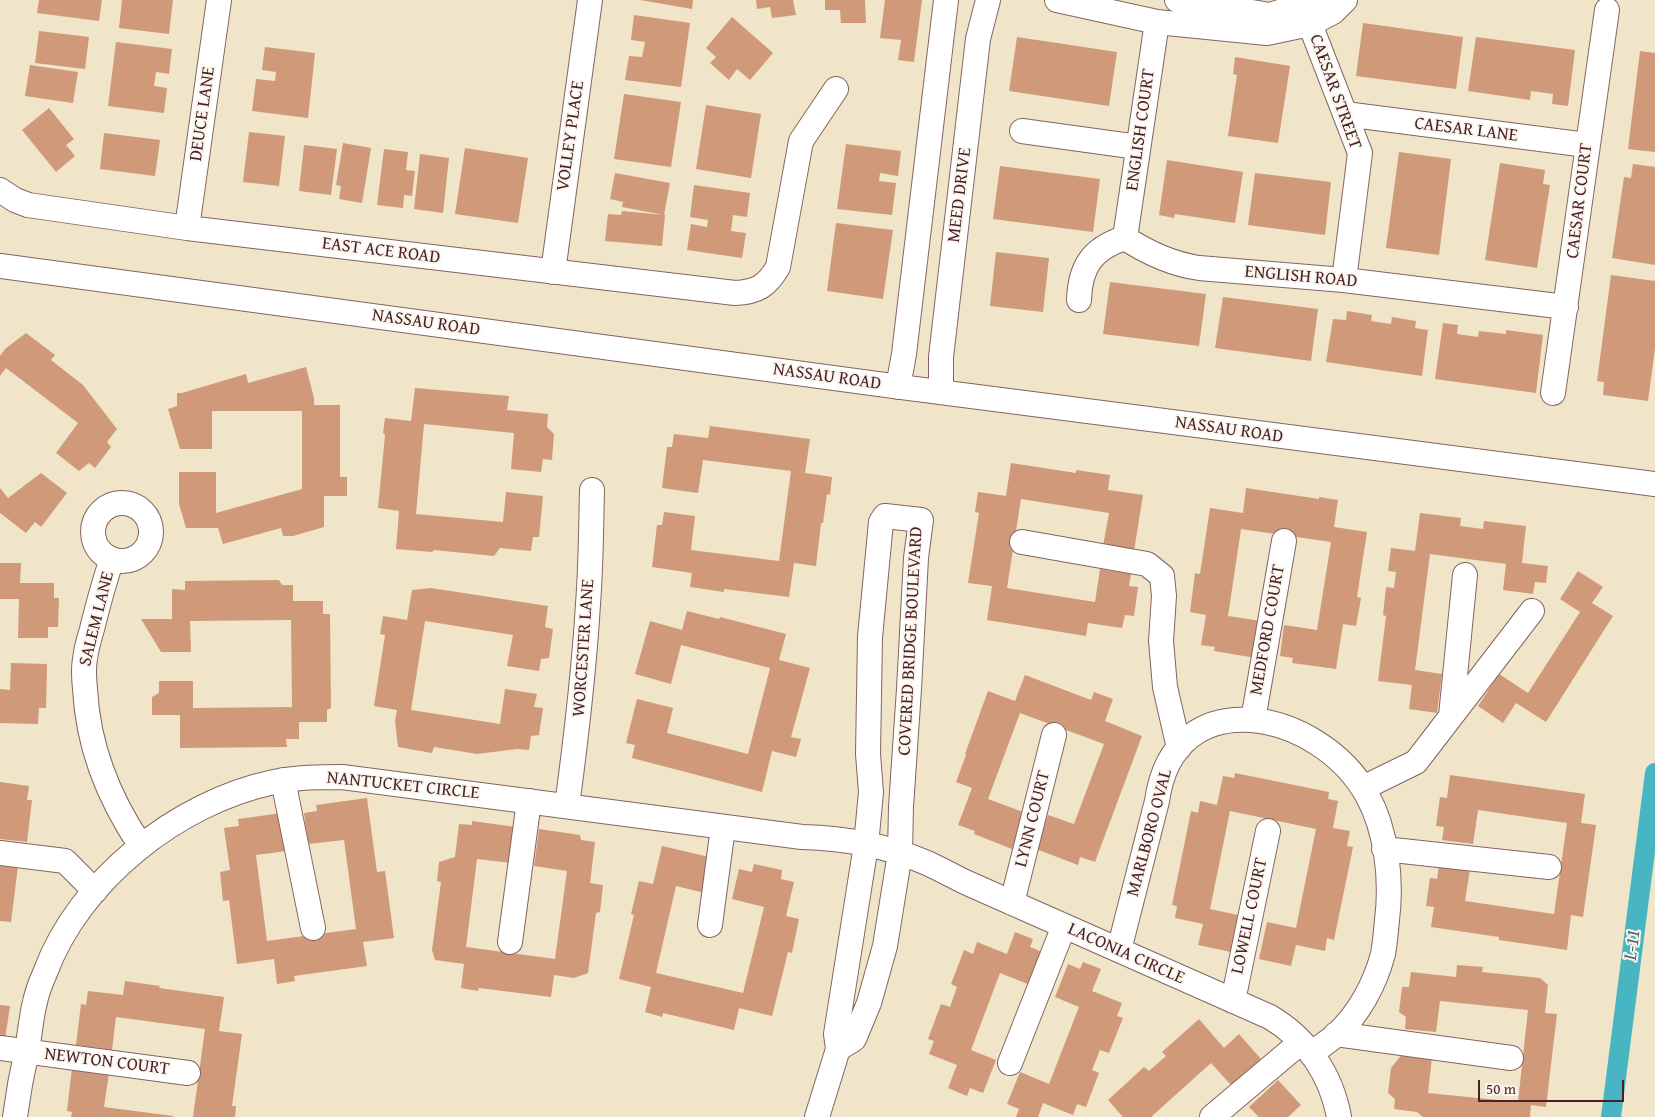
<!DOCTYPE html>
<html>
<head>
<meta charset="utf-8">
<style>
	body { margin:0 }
	#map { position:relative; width:1655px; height:1117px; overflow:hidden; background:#f0e5c8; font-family:"Gentium Book Plus",serif }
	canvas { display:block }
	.scale { position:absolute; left:1478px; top:1080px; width:146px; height:22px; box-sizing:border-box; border:2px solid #4a1f2b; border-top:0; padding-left:6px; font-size:15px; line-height:18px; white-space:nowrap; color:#4a1f2b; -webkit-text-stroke:4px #fbf7ec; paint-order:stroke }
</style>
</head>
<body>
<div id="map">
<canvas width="1655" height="1117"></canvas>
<div class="scale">50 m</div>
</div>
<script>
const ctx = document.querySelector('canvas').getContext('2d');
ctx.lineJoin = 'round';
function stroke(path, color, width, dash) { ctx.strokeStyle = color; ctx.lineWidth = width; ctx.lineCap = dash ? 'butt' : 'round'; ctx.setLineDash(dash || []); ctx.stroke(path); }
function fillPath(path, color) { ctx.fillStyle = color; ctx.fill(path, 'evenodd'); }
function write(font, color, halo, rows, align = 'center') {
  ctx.font = font + ' "Gentium Book Plus",serif'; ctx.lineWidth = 4; ctx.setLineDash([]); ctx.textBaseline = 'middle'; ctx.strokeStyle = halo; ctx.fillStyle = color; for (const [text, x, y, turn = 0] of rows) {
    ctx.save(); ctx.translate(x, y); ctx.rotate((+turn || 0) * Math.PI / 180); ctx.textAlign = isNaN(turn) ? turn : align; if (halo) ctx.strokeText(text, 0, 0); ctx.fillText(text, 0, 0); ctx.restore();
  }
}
const canal = new Path2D(`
	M1611,1117L1655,773`);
const building = new Path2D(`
	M39,0H102L99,21L37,13Z
	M122,0H173L169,34L119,28Z
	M640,0H693L692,9Z
	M756,0H793L796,15L772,18L770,7L757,9Z
	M825,0H865L866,23H841L840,10H825Z
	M885,0H922L914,62L898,60L901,40L880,38Z
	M634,15L690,23L681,87L625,80L629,56L642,57L645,42L631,40Z
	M732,17L773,53L750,80L737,69L729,80L710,63L716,57L706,48Z
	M1363,23L1463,37L1456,89L1356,76Z
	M39,31L89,37L85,69L35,63Z
	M1017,37L1117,52L1109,106L1009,91Z
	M1476,37L1575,50L1568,106L1552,104L1553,94L1531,91L1530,100L1468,91Z
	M116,42L172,49L169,74L156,72L154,86L167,88L164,113L108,106Z
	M265,47L315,53L308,118L252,111L256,79L275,81L276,72L262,70Z
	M1640,51L1655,53V152L1628,149Z
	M1235,57L1290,66L1278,143L1228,136L1237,75L1233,74Z
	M30,65L78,72L73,103L25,96Z
	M624,94L681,102L671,167L614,159Z
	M706,105L761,114L751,178L696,169Z
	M49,108L74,139L66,145L75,156L56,172L22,130Z
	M249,132L285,136L279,186L243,182Z
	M104,133L160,140L155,176L100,169Z
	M343,143L371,148L362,203L339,199L341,186L336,185Z
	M846,144L901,151L898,176L880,173L879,181L896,183L892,215L837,209Z
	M304,145L337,149L331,195L299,191Z
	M465,148L528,158L518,223L455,214Z
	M384,149L408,152L406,170L415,171L412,196L404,195L403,208L377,205Z
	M1399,152L1451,159L1439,255L1386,248Z
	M420,154L449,158L443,213L414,209Z
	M1167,160L1243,172L1235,223L1175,214L1174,218L1159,215Z
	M1500,163L1545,170L1543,184L1550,185L1537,268L1485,260Z
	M1633,164L1655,167V265L1612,258L1624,177L1631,178Z
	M1000,166L1100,179L1093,232L993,219Z
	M615,173L670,183L664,215L622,207L623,202L610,199Z
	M1255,173L1331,182L1325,235L1248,225Z
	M694,185L750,193L747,217L733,215L731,231L746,233L742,258L687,250L691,224L707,227L708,220L690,217Z
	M622,211L665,215L662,246L605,241L608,214L621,215Z
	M836,223L893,230L883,299L827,291Z
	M996,252L1049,258L1043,312L990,306Z
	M1611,275L1655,281V348L1648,401L1603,395L1604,382L1597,381Z
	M1110,282L1206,294L1199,346L1103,334Z
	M1223,297L1318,309L1311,361L1215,348Z
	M1347,311L1372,315L1371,321L1391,324L1392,317L1416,321L1415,328L1428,330L1422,376L1326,362L1333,319L1346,320Z
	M1443,323L1458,325L1457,334L1478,337L1479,331L1506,334V330L1543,335L1536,393L1435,379Z
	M26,333L55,355L51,360L83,385L117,429L107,442L111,447L95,468L89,463L79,471L56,453L78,423L6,368L0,376V356L5,349Z
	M306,367L314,398V405H340V477H347V496H324V527L293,536H283L281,528L223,544L218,528H186L179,504V472H216V513L302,489V411H212V449H180L168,409L177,406V393H182L246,374L248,383Z
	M415,388L509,396L507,410L548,414L547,427L554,434L552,460L543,459L541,472L511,469L514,433L424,424L416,514L503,522L506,492L543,496L539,537H533L531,551L500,548L494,556L434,550L432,552L396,549L399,511L378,508L385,435L383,433L385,418L411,421Z
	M710,426L810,439L805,473L832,477L830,495L827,494L823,523H821L816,566L794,563L789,597L724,589V592L690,587L692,573L652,567L657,525H662L664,512L695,516L691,550L779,561L791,471L703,460L698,493L662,488L667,447H672L674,434L708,438Z
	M1011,463L1076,473V470L1110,475L1108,490L1143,495L1134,551L1103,546L1109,513L1021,499L1007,588L1095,602L1100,569L1131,574L1129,586L1138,587L1134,616L1125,615L1122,628L1088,623L1086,636L987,620L992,586L968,583L979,513L975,512L978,492L1006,496Z
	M41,473L67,493L41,527L35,522L26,533L0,513V488L8,498Z
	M1246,488L1319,499V497L1338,500L1334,527L1367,532L1357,597L1361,598L1356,626L1343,624L1336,669L1292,663L1293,658L1280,656L1284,625L1317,630L1331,542L1241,529L1228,616L1261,621L1256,658L1214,651L1215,647L1201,645L1206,615L1190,612L1195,573L1200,574L1210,508L1243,513Z
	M1420,513L1461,518L1460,526L1483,529L1484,521L1526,526L1522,563L1548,566L1546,583L1535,582L1533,594L1503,590L1506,564L1430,554L1415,670L1442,674L1437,713L1409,709L1412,685L1378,681L1386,616L1383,615L1386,587L1394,588L1396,572L1388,571L1391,548L1415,551Z
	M0,563H21L20,583H54V598H59L58,627H48V638H18L19,599H0Z
	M1578,571L1603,587L1592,603L1613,616L1546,722L1516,703L1503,723L1478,706L1499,674L1528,693L1580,612L1560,599Z
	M279,580L282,585H293V601H323V614H330L331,708L327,710V722H299V739H286L287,747L180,748V715H152V697L159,693V681H193V708L292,707L291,620L190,621L191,652H161L141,619H172V589L185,590V581Z
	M431,588L548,606L545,627L553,629L549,658L541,659L539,671L507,666L513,635L425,621L411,710L500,724L505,689L537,694L534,707L543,708L539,735L531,736L529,750L517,749L477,754L434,747L432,753L398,747L395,721L397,710L374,706L385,635L380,634L383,616L407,620L412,590Z
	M687,611L719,619L720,617L786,634L779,660L810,668L791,737L801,739L796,757L772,751L762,792L632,758L635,745L626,743L637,699L673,708L667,733L748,754L770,668L681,645L671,684L635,674L650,621L682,630Z
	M11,663L47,664L46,708H39L38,724L0,723V689L10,690Z
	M1025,675L1091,700L1094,692L1113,699L1105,721L1142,736L1095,862L1080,857L1078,865L1036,849L1048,815L1074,824L1104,744L1020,713L988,799L1026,813L1012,849L974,834L975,831L958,825L972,788L956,782L966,755L965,754L988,691L1015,701Z
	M1235,773L1329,792L1328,799L1338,801L1333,828L1350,831L1347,846L1353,847L1334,940L1327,938L1325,951L1296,945L1291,966L1259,959L1267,922L1296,928L1316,829L1230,811L1210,909L1238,915L1231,952L1198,945L1203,924L1175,918L1177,906L1172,905L1191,811L1198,813L1200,801L1217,805L1223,776L1234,778Z
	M1450,775L1585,794L1581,823L1596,825L1583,917L1571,915L1567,950L1499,940V937L1431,927L1434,907L1426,906L1430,878L1437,879L1439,865L1470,869L1465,901L1554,914L1567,823L1478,810L1473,844L1442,840L1444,827L1436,826L1440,797L1447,798Z
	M0,782L29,786L27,800H32L27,842L0,839Z
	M367,798L377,872L385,871L394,938L363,942L367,966L294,976L295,981L277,984L274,959L237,964L229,900L223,901L220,872L230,870L224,828L239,826L238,819L282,813L287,851L256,855L267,941L356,929L344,840L308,844L304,813L317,811L316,805Z
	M472,821L516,827L511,863L477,859L466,947L555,959L567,871L534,866L539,829L580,835L581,840L595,842L590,883L603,885L600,912L596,913L588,973L574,978L554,975L551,997L479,988L478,991L461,988L464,964L435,960L432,950L441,882L437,881L439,862L455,857L459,824L472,825Z
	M662,846L718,859L709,894L676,886L656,973L743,993L764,907L732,899L739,869L752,872L754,864L782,870L781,879L794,882L786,916L799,919L792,953L788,952L772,1016L739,1008L734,1030L663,1013L662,1017L645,1012L651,987L619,979L634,915L631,914L639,881L653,884Z
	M0,864L18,866L11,922L0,921Z
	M1015,932L1033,939L1030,947L1042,952L1030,985L1000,973L971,1050L996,1060L983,1093L970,1088L967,1096L948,1088L957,1065L929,1054L934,1041L928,1039L941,1004L950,1007L957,987L951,984L964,950L973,954L977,942L1007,954Z
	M1083,962L1101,969L1092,991L1122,1003L1117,1016L1123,1018L1109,1053L1100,1050L1092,1070L1099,1073L1086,1107L1077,1104L1073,1115L1043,1103L1038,1117H1016L1019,1109L1007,1104L1020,1072L1049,1084L1079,1007L1055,997L1068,964L1080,969Z
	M1457,965L1483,967L1482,972L1540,978L1548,985L1545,1013L1557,1014L1546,1107L1531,1105L1530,1117H1423L1417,1112L1394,1109L1395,1099L1388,1093L1391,1068L1402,1054L1432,1057L1428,1093L1518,1102L1528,1010L1440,1001L1436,1032L1405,1029L1406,1017L1399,1012L1402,987H1409L1411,972L1456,977Z
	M125,981L160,986L159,988L224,997L219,1031L242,1034L232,1106H236L235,1117H193L205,1029L116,1017L112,1050L76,1045L81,1004L86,1005L88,991L123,995Z
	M0,1005L10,1006L5,1039L0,1038Z
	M1199,1019L1224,1048L1239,1034L1261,1059L1231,1085L1211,1063L1151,1117H1123L1108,1100L1144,1067L1149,1071L1166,1056L1162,1052Z
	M72,1068L109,1073L104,1107L173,1116V1117H71L72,1112L67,1111Z
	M1278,1080L1301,1105L1288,1117H1259L1249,1107Z`);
const street = new Path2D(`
	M1057,0L1157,22L1267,33L1310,24L1333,12L1345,0
	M1177,0L1270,15L1317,0
	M1310,24L1360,153L1344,280
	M1345,114L1587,145
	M1022,131L1138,147
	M0,190L15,200L28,205L187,228L735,293C757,292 767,286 778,267L801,141L836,89
	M187,228L219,0
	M1125,238L1157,22
	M0,266C551,340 1103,416 1655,484
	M553,272L590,0
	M1079,300C1080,266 1093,248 1125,238C1148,253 1172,264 1199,268L1344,280L1566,307
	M898,387L904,354L946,0
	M941,392V357L978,39L988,0
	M1553,393L1607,10
	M93 532a29 29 0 1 1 58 0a29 29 0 1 1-58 0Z
	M1022,542L1147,564L1162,576L1164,596L1161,641L1165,687L1179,748
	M112,559C104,582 98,605 92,629C89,639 86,649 85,659C83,669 84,679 85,689C88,747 109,799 141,846
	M1451,716L1465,575
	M1253,720L1284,541
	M283,780L313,928
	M1363,788L1416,762L1532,611
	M567,806C576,739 584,672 588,604C591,566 591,528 592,490
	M1384,849L1549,867
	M0,853L65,861L95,891
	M1012,903L1054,735
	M710,925L723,827
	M510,942L529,801
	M1119,950L1157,801C1174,678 1320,710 1367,795C1387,831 1392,880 1387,920C1386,931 1385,943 1383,954C1375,984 1359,1014 1336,1035C1329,1041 1320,1047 1312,1053
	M1233,1001L1268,831
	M1336,1034L1511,1058
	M0,1048L188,1073
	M1010,1063L1064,926
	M15,1117C18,1094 22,1072 27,1050C30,1034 31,1017 35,1002C37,992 41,982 45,973C79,880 178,802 274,782C297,777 319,777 342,777L802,837C844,838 888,846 927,863C940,869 953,876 965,882L1270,1017C1307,1039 1331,1074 1339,1117
	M817,1117L838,1049L836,1034L866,845L871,792L868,754L870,637L881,522L885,516L921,520L916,558L909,689L901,807L900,853L885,946L869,1003L854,1039L838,1049
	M1212,1117L1301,1042`);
const streetNames = [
	["CAESAR STREET",1335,92,70],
	["DEUCE LANE",203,114,-82],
	["ENGLISH COURT",1141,130,-82],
	["CAESAR LANE",1466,130,7],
	["VOLLEY PLACE",571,136,-82],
	["MEED DRIVE",960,195,-83],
	["CAESAR COURT",1580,201,-83],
	["EAST ACE ROAD",381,251,7],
	["ENGLISH ROAD",1301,277,5],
	["NASSAU ROAD",426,323,8],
	["NASSAU ROAD",827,377,8],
	["NASSAU ROAD",1229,430,8],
	["SALEM LANE",97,619,-76],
	["MEDFORD COURT",1268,630,-80],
	["COVERED BRIDGE BOULEVARD",911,641,-87],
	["WORCESTER LANE",584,648,-86],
	["NANTUCKET CIRCLE",403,786,6],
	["LYNN COURT",1033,819,-76],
	["MARLBORO OVAL",1150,833,-75],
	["LOWELL COURT",1250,916,-78],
	["LACONIA CIRCLE",1126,954,24],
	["NEWTON COURT",107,1062,7]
];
const waterNames = [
	["L-11",1633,945,-83]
];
stroke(canal, '#48b6c2', 20);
fillPath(building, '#d09979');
stroke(street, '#846462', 26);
stroke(street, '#fff', 24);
write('18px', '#4a1f2b', '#fbf7ec', streetNames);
write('italic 19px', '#495b67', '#fbf7ec', waterNames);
</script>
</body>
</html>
